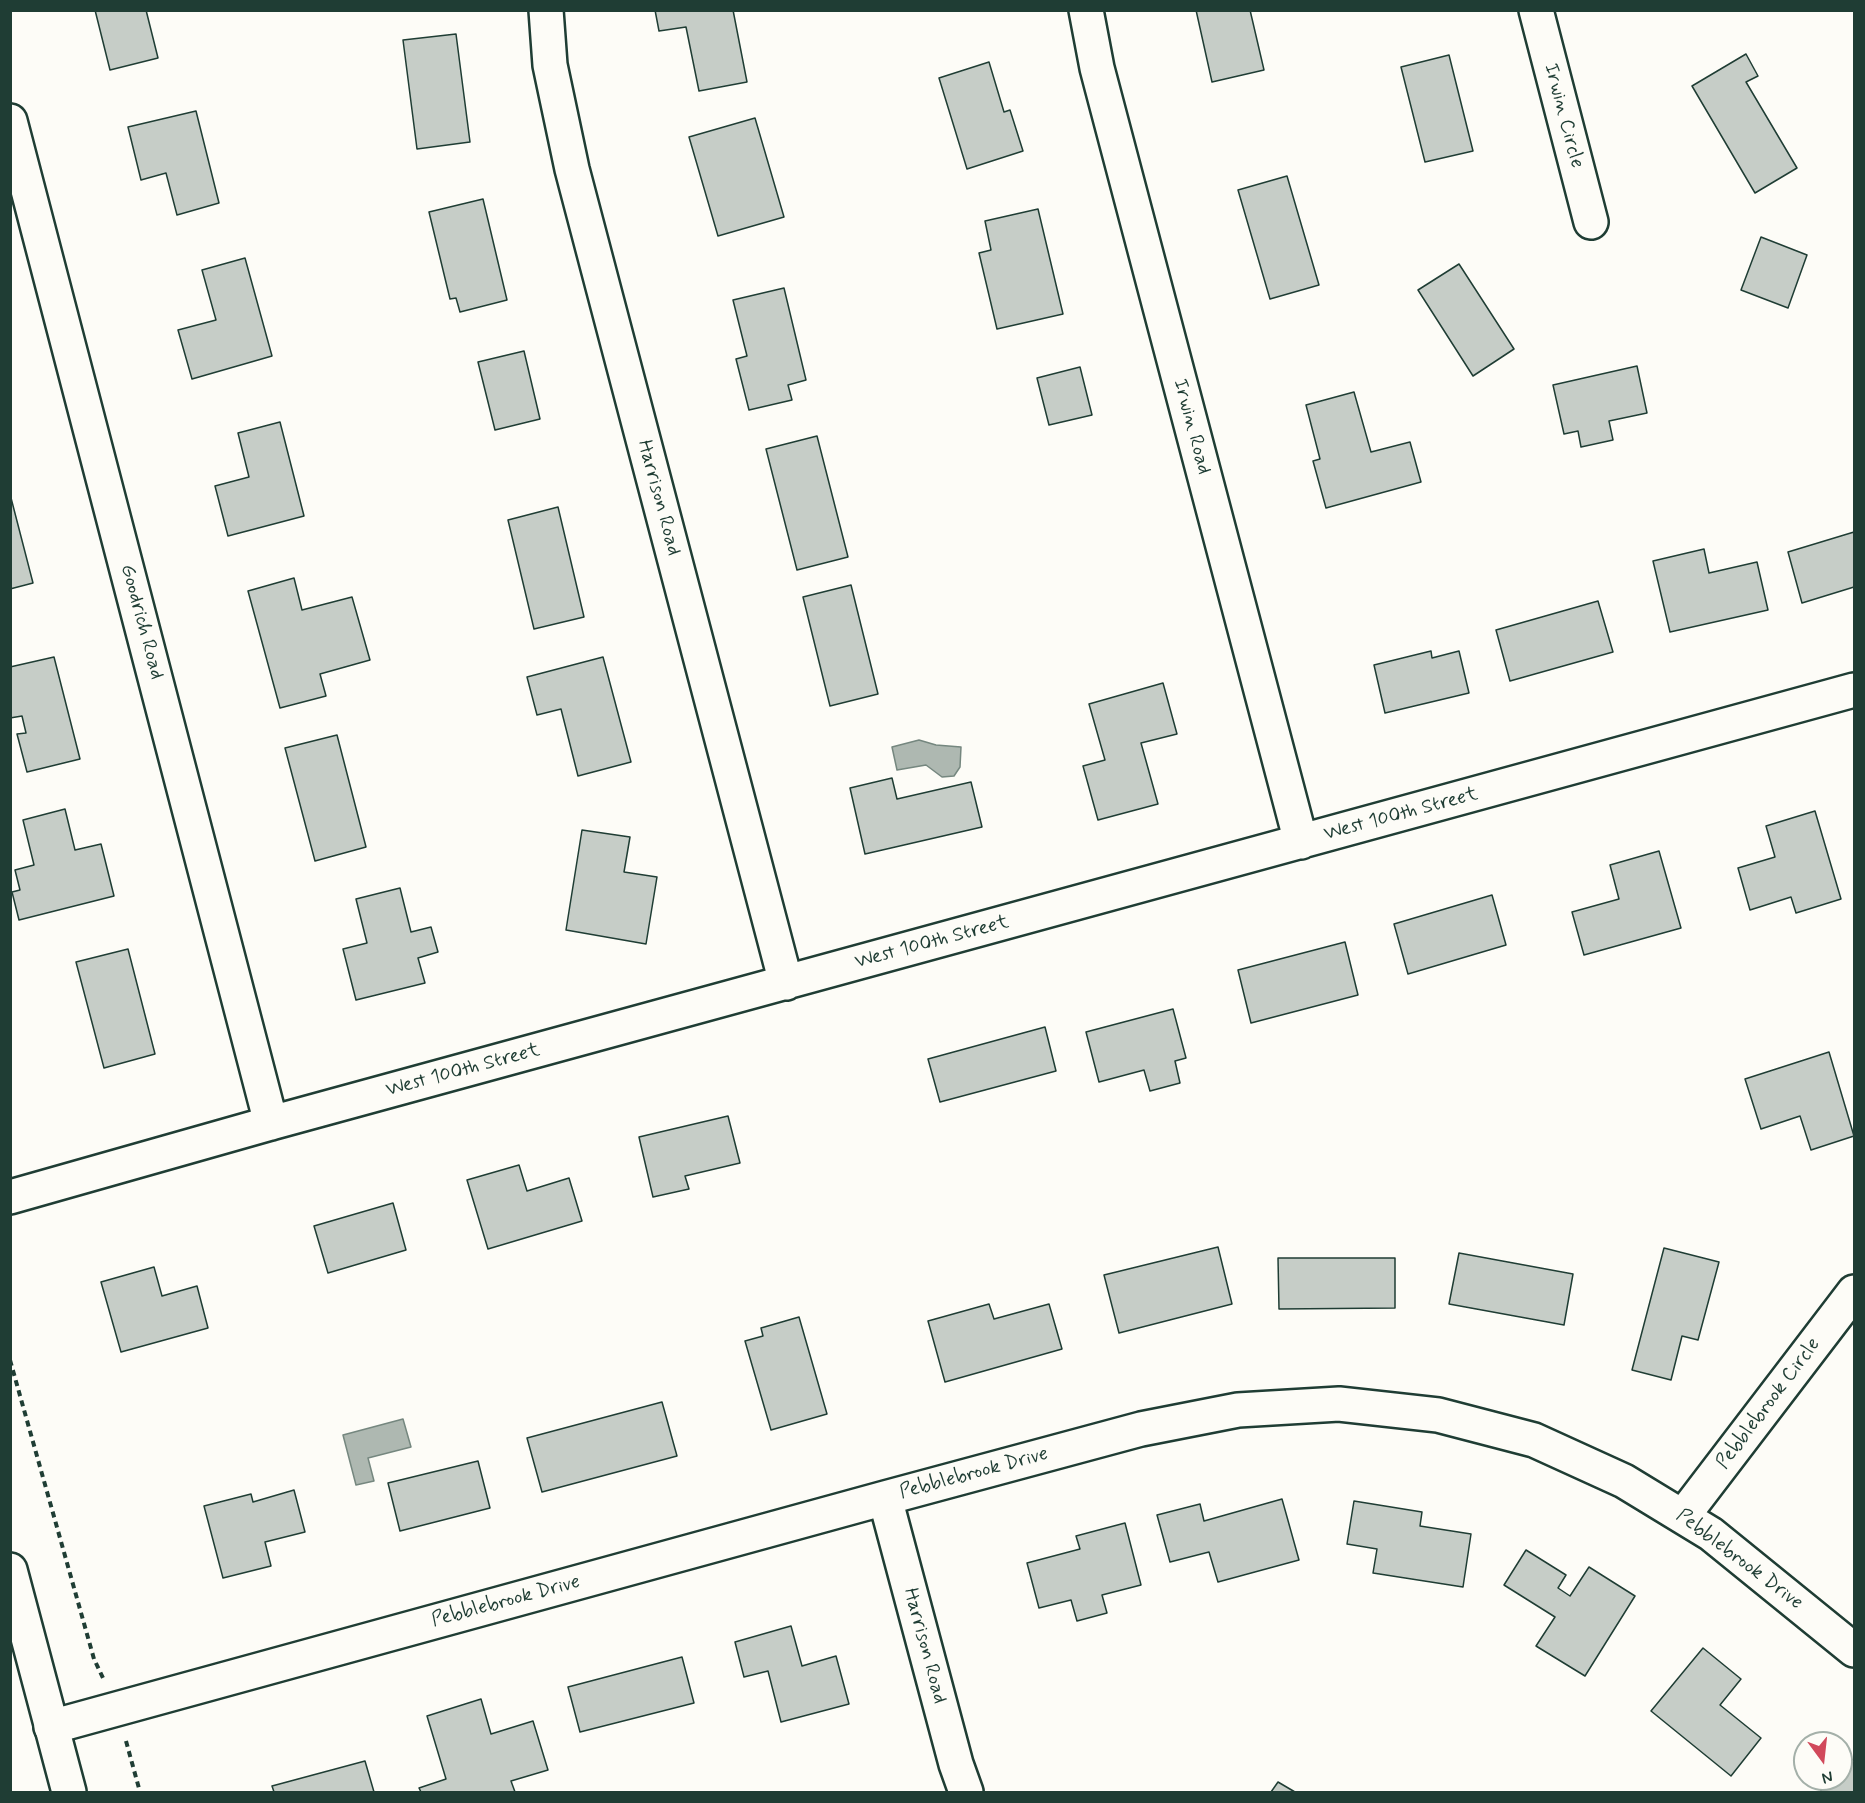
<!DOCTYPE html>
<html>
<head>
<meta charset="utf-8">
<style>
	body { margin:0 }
	#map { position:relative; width:1865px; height:1803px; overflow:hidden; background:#fdfcf7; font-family:Mynerve,sans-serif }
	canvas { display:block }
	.frame { position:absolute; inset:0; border:12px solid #1f3d34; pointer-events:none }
	.north { position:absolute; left:1793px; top:1731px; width:60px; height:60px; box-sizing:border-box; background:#fdfcf7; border:2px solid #a4b0a9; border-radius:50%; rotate:165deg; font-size:16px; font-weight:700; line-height:24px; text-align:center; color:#1f3d34 }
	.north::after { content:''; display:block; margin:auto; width:21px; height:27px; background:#d1495b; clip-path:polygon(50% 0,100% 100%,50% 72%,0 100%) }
</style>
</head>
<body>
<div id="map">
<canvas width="1865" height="1803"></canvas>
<div class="frame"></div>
<div class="north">N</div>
</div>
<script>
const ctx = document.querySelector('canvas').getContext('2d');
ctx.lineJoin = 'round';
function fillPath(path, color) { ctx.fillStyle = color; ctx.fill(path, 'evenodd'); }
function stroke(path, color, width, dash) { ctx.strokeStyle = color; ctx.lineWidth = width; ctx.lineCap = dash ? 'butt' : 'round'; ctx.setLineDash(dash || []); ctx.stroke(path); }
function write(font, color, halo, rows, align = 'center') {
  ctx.font = font + ' Mynerve,sans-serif'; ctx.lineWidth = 5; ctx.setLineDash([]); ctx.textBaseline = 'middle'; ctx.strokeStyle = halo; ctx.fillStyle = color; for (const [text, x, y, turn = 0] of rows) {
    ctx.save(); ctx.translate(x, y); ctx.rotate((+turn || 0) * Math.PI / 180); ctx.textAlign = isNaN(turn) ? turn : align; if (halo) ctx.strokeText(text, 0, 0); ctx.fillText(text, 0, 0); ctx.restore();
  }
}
const water = new Path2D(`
	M919,740L936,745L961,747L960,767L954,776L942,777L926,765L897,770L892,747Z
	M403,1419L411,1447L368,1458L374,1481L356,1485L343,1435Z`);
const building = new Path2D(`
	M95,10H146L158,58L110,70Z
	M655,10H733L747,82L699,91L686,27L659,31Z
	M1196,10H1250L1264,70L1212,82Z
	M456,34L470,142L417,149L403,40Z
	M1746,54L1758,76L1746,82L1797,168L1755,193L1692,86Z
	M1449,55L1473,151L1425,162L1401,67Z
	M989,62L1004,112L1010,110L1023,151L967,169L939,78Z
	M196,111L219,203L177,215L166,173L141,180L128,127Z
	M755,118L784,217L718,236L689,137Z
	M1287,176L1319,285L1270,299L1238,190Z
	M483,199L507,300L460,312L456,298L450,299L429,212Z
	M1038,209L1063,314L997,329L979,253L991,250L985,221Z
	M1761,237L1807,255L1788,308L1741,290Z
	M245,258L272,356L192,379L178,330L216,320L202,270Z
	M1459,264L1514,349L1473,376L1418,290Z
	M784,288L806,380L788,385L792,400L749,410L736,359L747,356L733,300Z
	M524,351L540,419L495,430L478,362Z
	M1637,366L1647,413L1609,421L1613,440L1581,447L1578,431L1564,434L1553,385Z
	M1080,367L1092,415L1049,425L1037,378Z
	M1354,392L1371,452L1410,442L1421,482L1326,508L1313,461L1320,459L1306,405Z
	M280,422L304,516L228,536L215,486L249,477L238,433Z
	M817,436L848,557L797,570L766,449Z
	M10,494L33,583L10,589Z
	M558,507L584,617L534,629L508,520Z
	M1854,532V587L1802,603L1788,552Z
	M1704,549L1709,573L1757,562L1768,610L1670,632L1653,561Z
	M294,578L302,610L352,597L370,660L320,674L326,696L280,708L248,591Z
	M851,585L878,694L830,706L803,597Z
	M1598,601L1613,652L1510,681L1496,630Z
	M1431,651L1432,658L1459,651L1469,693L1385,713L1374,665Z
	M54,657L80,759L27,772L17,734L26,733L22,716L10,718V667Z
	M603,657L631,762L578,776L561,709L537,715L527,677Z
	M1163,683L1177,734L1141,743L1158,804L1098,820L1083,766L1105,760L1089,704Z
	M337,735L366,847L315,861L285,748Z
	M892,778L897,799L971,782L982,827L865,854L850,788Z
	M65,809L75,850L101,844L114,896L19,920L12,892L20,890L15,870L34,865L23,820Z
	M1815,811L1841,899L1796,913L1791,897L1750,910L1738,868L1775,857L1766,826Z
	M582,830L630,837L624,872L657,877L646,944L566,930Z
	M1659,851L1681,928L1584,955L1572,912L1619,899L1610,865Z
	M400,888L411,932L431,927L438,952L418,958L425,983L356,1000L343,949L367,943L356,899Z
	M1492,895L1506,945L1408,974L1394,924Z
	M1345,942L1358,995L1251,1023L1238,970Z
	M128,949L155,1054L104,1068L76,962Z
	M1173,1009L1186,1058L1175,1061L1180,1083L1150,1091L1144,1070L1099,1082L1086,1032Z
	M1045,1027L1056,1071L940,1102L928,1059Z
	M1829,1052L1854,1136L1811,1150L1800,1116L1761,1129L1745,1079Z
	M728,1116L740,1163L685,1176L689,1189L653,1197L639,1137Z
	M519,1165L527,1191L569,1178L582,1221L488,1249L467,1180Z
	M393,1203L406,1250L328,1273L314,1226Z
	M1218,1247L1232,1304L1119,1333L1104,1275Z
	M1664,1248L1719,1262L1698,1340L1682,1336L1671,1380L1632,1370Z
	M1459,1253L1573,1274L1564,1325L1449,1304Z
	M1278,1258H1395V1308L1279,1309Z
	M154,1267L162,1296L197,1286L208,1328L121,1352L101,1282Z
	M989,1304L994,1319L1049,1304L1062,1349L945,1382L928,1321Z
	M799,1317L827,1414L771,1430L745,1341L763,1336L761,1328Z
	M662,1402L677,1456L542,1492L527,1438Z
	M478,1461L490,1508L400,1531L388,1483Z
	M294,1490L305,1532L265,1542L271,1566L223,1578L204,1506L251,1494L253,1502Z
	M1282,1499L1299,1560L1218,1582L1209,1552L1170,1562L1157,1515L1200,1504L1204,1521Z
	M1354,1501L1422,1512L1420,1526L1471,1534L1463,1587L1373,1573L1377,1549L1347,1544Z
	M1125,1523L1141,1585L1102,1595L1107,1613L1077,1621L1071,1600L1039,1608L1027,1563L1080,1549L1076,1536Z
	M1526,1550L1566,1575L1558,1588L1570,1596L1589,1567L1635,1596L1585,1676L1536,1646L1555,1617L1504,1585Z
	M791,1626L802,1666L836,1656L849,1704L781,1722L768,1671L744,1677L735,1642Z
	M1703,1648L1741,1679L1720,1705L1761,1738L1731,1776L1651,1711Z
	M682,1657L694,1703L580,1732L568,1687Z
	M481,1699L491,1734L533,1721L548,1770L511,1781L515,1792H421L419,1788L446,1779L427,1716Z
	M1848,1756L1854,1761V1792H1820L1831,1779H1841V1765Z
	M365,1761L374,1792H274L272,1786Z
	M1278,1782L1295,1792H1271Z`);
const path = new Path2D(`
	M10,1360L94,1659L103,1678
	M126,1741L140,1792`);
const minor = new Path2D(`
	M546,10L550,65L572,169L786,983
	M1086,10L1097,68L1301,842
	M1536,10L1591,222
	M10,121L271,1123
	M10,1197L271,1123L1854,690
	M885,1498L956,1764L966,1792
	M1683,1516L1854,1292
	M51,1727L885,1498L1141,1429L1238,1410L1339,1404L1438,1415L1534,1440L1624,1481L1711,1534L1854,1650`);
const major = new Path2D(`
	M10,1570L69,1792`);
const streetNames = [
	["Irwin Circle",1563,116,75],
	["Irwin Road",1191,427,75],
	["Harrison Road",658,498,75],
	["Goodrich Road",141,622,75],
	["West 100th Street",1401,815,-15],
	["West 100th Street",932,943,-15],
	["West 100th Street",463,1071,-15],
	["Pebblebrook Circle",1769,1404,-53],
	["Pebblebrook Drive",974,1474,-15],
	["Pebblebrook Drive",1739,1560,37],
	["Pebblebrook Drive",506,1602,-15],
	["Harrison Road",924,1646,75]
];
fillPath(water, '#aeb8b1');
stroke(water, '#75877f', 1.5);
fillPath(building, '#c6cdc7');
stroke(building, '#1f3d34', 1.5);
stroke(minor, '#1f3d34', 38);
stroke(major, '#1f3d34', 38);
stroke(path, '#1f3d34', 4, [6, 4.5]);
stroke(minor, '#fdfcf7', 33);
stroke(major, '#fdfcf7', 33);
write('20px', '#1f3d34', '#fdfcf7', streetNames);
</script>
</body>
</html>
